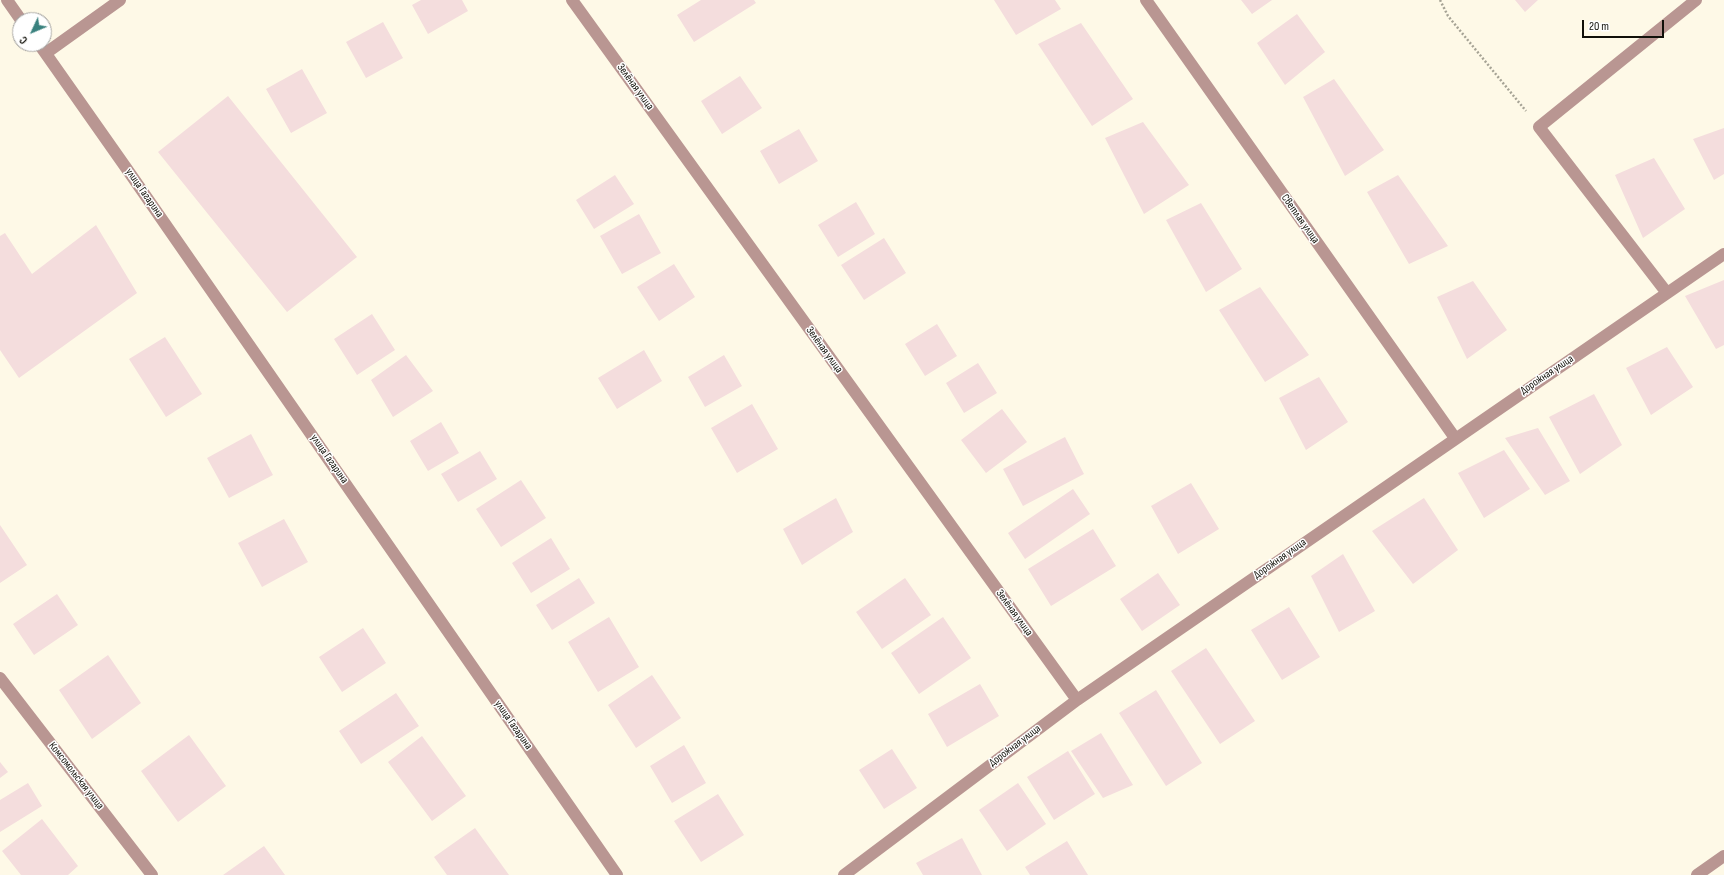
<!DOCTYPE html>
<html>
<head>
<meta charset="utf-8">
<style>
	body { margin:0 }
	#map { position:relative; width:1724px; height:875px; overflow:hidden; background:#fef9e7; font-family:"Sofia Sans Condensed",sans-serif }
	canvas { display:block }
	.north { position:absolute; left:12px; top:12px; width:40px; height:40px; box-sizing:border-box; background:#fff; border:1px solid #a09f9d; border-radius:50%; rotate:226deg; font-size:11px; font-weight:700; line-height:16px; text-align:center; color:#111009 }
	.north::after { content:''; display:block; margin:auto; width:14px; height:18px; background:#39817e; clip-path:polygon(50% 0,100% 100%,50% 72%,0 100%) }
	.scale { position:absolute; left:1582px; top:20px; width:82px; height:18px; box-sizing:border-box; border:2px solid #111009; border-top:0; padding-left:5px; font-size:12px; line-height:14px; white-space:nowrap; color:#111009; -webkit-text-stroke:3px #fff; paint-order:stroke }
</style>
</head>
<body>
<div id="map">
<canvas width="1724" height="875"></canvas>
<div class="north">С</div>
<div class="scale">20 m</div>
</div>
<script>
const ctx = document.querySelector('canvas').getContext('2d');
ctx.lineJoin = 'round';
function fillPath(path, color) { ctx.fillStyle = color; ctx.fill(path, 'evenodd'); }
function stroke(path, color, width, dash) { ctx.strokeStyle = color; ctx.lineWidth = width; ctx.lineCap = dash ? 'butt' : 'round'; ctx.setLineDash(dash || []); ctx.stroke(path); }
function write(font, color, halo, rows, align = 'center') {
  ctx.font = font + ' "Sofia Sans Condensed",sans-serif'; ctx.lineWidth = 3; ctx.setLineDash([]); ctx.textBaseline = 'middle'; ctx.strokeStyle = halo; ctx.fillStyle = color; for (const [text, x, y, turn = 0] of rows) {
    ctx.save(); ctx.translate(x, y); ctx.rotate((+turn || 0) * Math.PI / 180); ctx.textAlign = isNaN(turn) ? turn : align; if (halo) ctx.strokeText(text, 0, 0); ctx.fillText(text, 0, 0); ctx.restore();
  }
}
const building = new Path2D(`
	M421,0H462L468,11L428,34L412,5Z
	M701,0H754L756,3L694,42L677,15Z
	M994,0H1055L1061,9L1016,35Z
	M1241,0H1272L1252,14Z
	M1515,0H1538L1525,12Z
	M1297,14L1325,52L1285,85L1257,43Z
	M383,22L403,58L366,78L346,42Z
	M1081,23L1133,99L1092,126L1038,44Z
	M302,69L327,113L291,133L266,89Z
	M740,76L762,108L722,134L701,101Z
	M1334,79L1384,150L1345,176L1303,97Z
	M228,96L357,257L287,312L158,152Z
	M1143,122L1189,185L1144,214L1105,138Z
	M1724,128V174L1714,180L1693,139Z
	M799,129L818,161L779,184L760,151Z
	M1654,158L1685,209L1643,238L1615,175Z
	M615,175L634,204L594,229L576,200Z
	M1398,175L1448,246L1409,264L1367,192Z
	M856,202L875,234L838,257L818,225Z
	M1201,203L1242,269L1206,292L1166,220Z
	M639,214L661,253L622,274L600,236Z
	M96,225L137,293L19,378L0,350V236L5,233L32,274Z
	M884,238L906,273L864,300L841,265Z
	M674,264L695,297L659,321L637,287Z
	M1724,280V345L1716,349L1685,296Z
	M1473,281L1507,330L1467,359L1437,297Z
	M1260,287L1309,355L1265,382L1219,310Z
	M372,314L395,350L357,375L334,339Z
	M937,324L957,356L925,376L905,344Z
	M165,337L202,394L166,417L129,359Z
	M1667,347L1693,387L1651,415L1626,368Z
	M644,350L662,381L617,409L598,378Z
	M406,355L433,391L393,417L371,380Z
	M724,355L742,386L705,407L688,377Z
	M978,363L997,393L964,413L946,383Z
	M1319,377L1348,422L1306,450L1279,398Z
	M1594,394L1622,445L1580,474L1549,417Z
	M752,404L778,449L737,473L711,428Z
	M1002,409L1027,442L986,473L961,440Z
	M441,422L459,453L428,471L410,441Z
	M1538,428L1570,481L1545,495L1505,438Z
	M251,434L273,475L229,498L207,458Z
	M1065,437L1084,474L1023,506L1003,469Z
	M1504,450L1530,489L1484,518L1458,473Z
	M480,451L497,479L458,502L441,474Z
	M521,480L546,518L501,547L476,509Z
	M1191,483L1219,529L1178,554L1151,506Z
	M1073,489L1090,514L1025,559L1008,533Z
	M836,498L853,532L802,565L783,529Z
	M1424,498L1458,550L1413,584L1372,531Z
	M284,519L308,562L262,587L238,543Z
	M0,525L27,565L0,583Z
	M1093,529L1116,566L1051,606L1028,569Z
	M551,538L570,569L531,593L512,563Z
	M1343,554L1375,611L1339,632L1311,576Z
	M1158,573L1180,605L1142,631L1120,599Z
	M579,578L595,603L552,630L536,605Z
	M905,578L931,615L882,649L856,612Z
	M57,594L78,625L34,655L13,624Z
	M1289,607L1320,657L1282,680L1251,630Z
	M609,617L639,667L598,692L568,642Z
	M943,617L971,658L919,694L891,653Z
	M363,628L386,663L342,692L319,657Z
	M1206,648L1255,721L1220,744L1171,671Z
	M108,655L141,703L92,739L59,690Z
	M652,675L681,718L636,748L608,705Z
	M980,684L999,716L947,747L928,714Z
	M1156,690L1202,763L1166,786L1119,713Z
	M396,693L419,726L361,764L339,731Z
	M1101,733L1133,785L1103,798L1071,751Z
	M189,735L226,786L178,822L141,771Z
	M422,736L466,796L432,821L388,762Z
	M684,745L706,783L672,803L650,766Z
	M892,749L917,788L884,809L859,770Z
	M1068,751L1095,794L1054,820L1027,777Z
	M0,762L8,772L0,778Z
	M28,783L42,806L0,832V800Z
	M1018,783L1046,824L1007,851L979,810Z
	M718,794L744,835L701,862L674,821Z
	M42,819L78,866L68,875H21L2,851Z
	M475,828L509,875H447L434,857Z
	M962,838L982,875H923L916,863Z
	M1067,841L1088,875H1030L1025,867Z
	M264,846L285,875H223Z`);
const path = new Path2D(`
	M1440,0L1448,16L1526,111`);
const minor = new Path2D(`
	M7,0L21,20
	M572,0L1077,700
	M1146,0L1455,438
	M39,44L129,172L617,875
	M46,53L120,0
	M1667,293L1539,127L1696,0
	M0,678L152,875
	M844,875L1077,700L1724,254
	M1697,875L1724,856`);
const streetNames = [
	["Зелёная улица",635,87,54],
	["улица Гагарина",144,193,55],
	["Светлая улица",1300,219,55],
	["Зелёная улица",824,350,54],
	["Дорожная улица",1547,375,-34],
	["улица Гагарина",329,459,55],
	["Дорожная улица",1280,559,-35],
	["Зелёная улица",1014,613,54],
	["улица Гагарина",513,725,55],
	["Дорожная улица",1015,746,-37],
	["Комсомольская улица",76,776,52]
];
fillPath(building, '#f4dddd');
stroke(path, '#a6a395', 2.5, [2, 2]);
stroke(minor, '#b99692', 12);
write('11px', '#111009', '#fff', streetNames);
</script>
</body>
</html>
